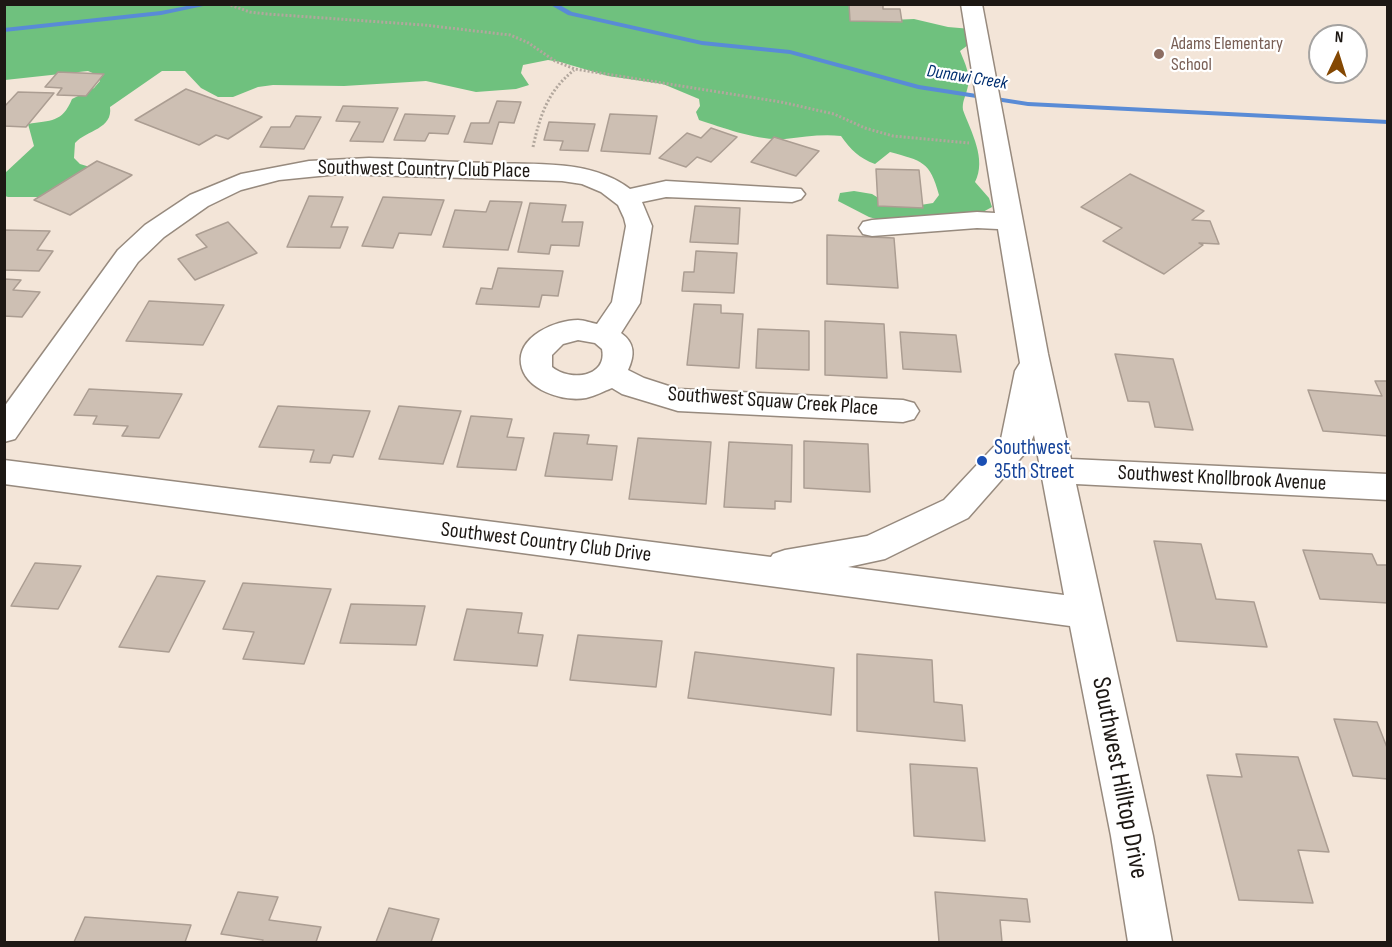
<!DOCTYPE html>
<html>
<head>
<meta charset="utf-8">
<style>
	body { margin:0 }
	#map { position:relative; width:1392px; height:947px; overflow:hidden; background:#f3e5d8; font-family:"Sofia Sans Condensed",sans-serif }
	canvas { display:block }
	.frame { position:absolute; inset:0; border:6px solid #1d1814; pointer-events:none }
	.north { position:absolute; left:1308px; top:24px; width:60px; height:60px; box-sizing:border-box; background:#fff; border:2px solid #a5a3a1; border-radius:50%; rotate:4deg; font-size:16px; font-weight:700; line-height:24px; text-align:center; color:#1d1814 }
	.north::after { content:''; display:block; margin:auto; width:21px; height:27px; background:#844803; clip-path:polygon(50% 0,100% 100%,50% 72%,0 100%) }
</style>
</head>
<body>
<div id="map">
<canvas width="1392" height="947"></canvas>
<div class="frame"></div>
<div class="north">N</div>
</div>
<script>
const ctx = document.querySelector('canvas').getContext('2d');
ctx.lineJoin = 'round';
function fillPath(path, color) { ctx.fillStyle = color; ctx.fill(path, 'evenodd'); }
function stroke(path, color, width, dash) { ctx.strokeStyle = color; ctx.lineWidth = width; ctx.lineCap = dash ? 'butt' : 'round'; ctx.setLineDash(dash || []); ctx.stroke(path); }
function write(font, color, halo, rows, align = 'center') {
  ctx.font = font + ' "Sofia Sans Condensed",sans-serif'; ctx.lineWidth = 4.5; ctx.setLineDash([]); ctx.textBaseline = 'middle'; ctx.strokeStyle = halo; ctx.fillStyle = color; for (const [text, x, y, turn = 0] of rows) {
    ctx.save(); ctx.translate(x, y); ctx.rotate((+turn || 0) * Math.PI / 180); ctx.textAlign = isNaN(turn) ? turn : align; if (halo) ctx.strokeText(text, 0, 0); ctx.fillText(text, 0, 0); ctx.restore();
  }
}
const forest = new Path2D(`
	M4,5H856L868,21L914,19L948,27L971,29L972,42L960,51C965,64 972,76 967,90C965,98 962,102 963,110C971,132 987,159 975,182L989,198L992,207L981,213L887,222L869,217L838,201L840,193L854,191L872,194L893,207H908L933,203L939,195C930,161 922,161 890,152L875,164C859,158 851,150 841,136C821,134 804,137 785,139C758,141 724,128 699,120L696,112L700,106L699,99L663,84L608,76L560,62L548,60L523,65L521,73L529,85L516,89L476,92L426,81L344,86L273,85L258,87L233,97H218L201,88L185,71H162L110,107C113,129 87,130 75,143L74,158L80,164L103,171L41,197H8L5,196V173L34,146L28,124C51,120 62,123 72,99L94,88L100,81L97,75L88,71L5,80Z`);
const stream = new Path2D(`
	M197,4L208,5L161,15L4,32V28L161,11Z
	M549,4H558L572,12L702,41L790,50L919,85L1028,102L1388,120V124L1028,106L918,89L790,54L702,45L568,15Z`);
const building = new Path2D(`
	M849,4H883V9H900L902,22L850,21Z
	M58,72L104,74L86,96L57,95L62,88L45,87Z
	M186,89L262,117L228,139L216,135L199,145L135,120Z
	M18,92L54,93L26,127L4,126V107Z
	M497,101L521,102L514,123L499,122L492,144L464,142L471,123H489Z
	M343,106L398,108L383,142L350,141L360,122L336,121Z
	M405,114L455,116L448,134L429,133L425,141L394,140Z
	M610,114L657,116L650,154L601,151Z
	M296,116L321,117L304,149L260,147L271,127H290Z
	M549,122L595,124L588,151L560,150L563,141L544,140Z
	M711,128L737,137L711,162L697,157L686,167L659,158L687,133L701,138Z
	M774,137L819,151L796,176L751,162Z
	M97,161L132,175L70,215L34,200Z
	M876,169L919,170L923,208L878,206Z
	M1130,174L1204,211L1192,220L1210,221L1219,244L1199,243L1203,245L1164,274L1103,241L1122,228L1081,207Z
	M309,196L343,197L331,227H348L340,248L287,247Z
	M383,197L444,200L431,235L399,233L393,248L362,246Z
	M490,201L522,202L508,250L443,247L455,210L486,212Z
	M530,203L566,205L562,222H583L579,246L551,245L549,254L518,252Z
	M695,206L740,208L738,244L690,242Z
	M228,222L257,253L195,280L178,259L207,247L196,235Z
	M4,230L50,231L37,250L53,251L39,271L4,270Z
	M827,235L894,238L898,288L827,284Z
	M696,251L737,253L734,293L682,291L684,272H694Z
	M498,268L563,271L558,296L542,295L539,307L476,304L481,288L492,289Z
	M4,279L21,280L13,290L40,292L22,317L4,316Z
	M149,301L224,305L203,345L126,341Z
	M694,304L721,305V313L743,314L739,368L687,365Z
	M825,321L884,324L887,378L825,375Z
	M758,329L809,331V370L756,368Z
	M900,332L956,335L961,372L903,369Z
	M1115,354L1173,359L1193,430L1155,427L1149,402L1128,401Z
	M1375,381H1388V436L1323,431L1308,390L1382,396Z
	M89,389L182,394L159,438L122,436L128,426L93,424L97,416L74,415Z
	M278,406L370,411L353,457L333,455L330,463L310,462L314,450L259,447Z
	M399,406L461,411L443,464L379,459Z
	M471,416L512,419L507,437L524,438L516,470L457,467Z
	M554,433L589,435L587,444L617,446L612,480L545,476Z
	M638,438L711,442L706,504L629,499Z
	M804,441L868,444L870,492L804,488Z
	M729,442L792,445L791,502L775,501V509L724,507Z
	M1154,541L1201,544L1216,599L1254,602L1267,647L1177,641Z
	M1303,550L1372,554L1377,565H1388V603L1320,599Z
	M35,563L81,566L58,609L11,606Z
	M157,576L205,581L169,652L119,647Z
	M243,583L331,589L304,664L243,659L254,632L223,629Z
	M351,604L425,606L416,645L340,643Z
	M467,609L522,613L518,633L543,635L537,666L454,660Z
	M578,635L662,641L656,687L570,680Z
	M695,652L834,668L831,715L688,698Z
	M857,654L932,660L934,702L962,705L965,741L857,731Z
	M1334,719L1377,722L1388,750V779L1353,776Z
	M1236,754L1298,757L1329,852L1298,850L1313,903L1239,900L1207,775L1242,777Z
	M910,764L977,768L985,841L914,836Z
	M238,892L278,897L269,920L321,927L316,942H262L263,940L221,934Z
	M935,892L1027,899L1030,922L1000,920L1002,942H939Z
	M389,908L439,919L431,942H376Z
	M85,917L191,925L185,942H74Z`);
const path = new Path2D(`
	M227,4L250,12L267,14L424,25L510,35L527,42L555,61L575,69L781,102L834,114L865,128L893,136L969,143
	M533,147C540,115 548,91 574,70`);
const minor = new Path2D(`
	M961,4H982L1048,354L1071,459L1388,474V500L1076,484L1153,836L1172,942H1128L1111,836L1070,626L4,484V460L771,557L773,554L785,550L867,536L944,500L1001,439L1015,371L1020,363L998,229L977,228L872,236L863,234L859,228L863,222L872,220L977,212L995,213ZM1034,435L1064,595L848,567L885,559L968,518L1027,451Z
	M369,158C409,159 449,162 488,163C535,165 591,159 630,189L666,181L801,189L805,194L801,199L792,202L666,197L642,202L652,226L640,303L621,333C635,343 635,355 628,370L644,378L678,389L903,400L914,403L919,411L914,419L903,422L678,411L622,394L612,388C604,391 595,396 586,398C563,402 525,390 521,364C517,336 556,320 578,320C584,320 591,323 597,324L612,302L626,226L624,218L618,205L601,192L582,184L562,181L339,174L279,180L241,190L208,206L164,237L138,262L15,439L4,442V407L118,250L145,225L190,195L241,174L309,161ZM578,340L595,343L602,349C608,377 570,382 552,367V355L563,344Z`);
const markers = [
	[1159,54,6,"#8d6e63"],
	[982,461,6,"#1a4fb4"]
];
const farEducationnames = [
	["Adams Elementary",1171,44],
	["School",1171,65]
];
const farWaternames = [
	["Dunawi Creek",967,78,9]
];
const streetNames = [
	["Southwest Country Club Place",424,170,1],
	["Southwest Squaw Creek Place",773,402,4],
	["Southwest Knollbrook Avenue",1222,479,3],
	["Southwest Country Club Drive",546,543,7]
];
const transitNames = [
	["Southwest",994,449],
	["35th Street",994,473]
];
const nearStreetnames = [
	["Southwest Hilltop Drive",1119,778,79]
];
fillPath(forest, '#6fc17e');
fillPath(stream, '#598bd6');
fillPath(building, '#cdbfb3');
stroke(building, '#ab9d92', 1.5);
stroke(minor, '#978a7e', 3);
stroke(path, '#b2a79d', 3, [2, 2]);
fillPath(minor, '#fff');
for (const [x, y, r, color] of markers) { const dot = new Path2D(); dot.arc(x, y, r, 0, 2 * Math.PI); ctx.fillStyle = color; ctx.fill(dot); stroke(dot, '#fff', 2); }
write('18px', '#785e54', '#fff', farEducationnames, 'left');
write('italic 18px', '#002e70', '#fff', farWaternames);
write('21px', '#1d1814', '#fff', streetNames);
write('21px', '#164399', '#fff', transitNames, 'left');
write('26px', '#1d1814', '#fff', nearStreetnames);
</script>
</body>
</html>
